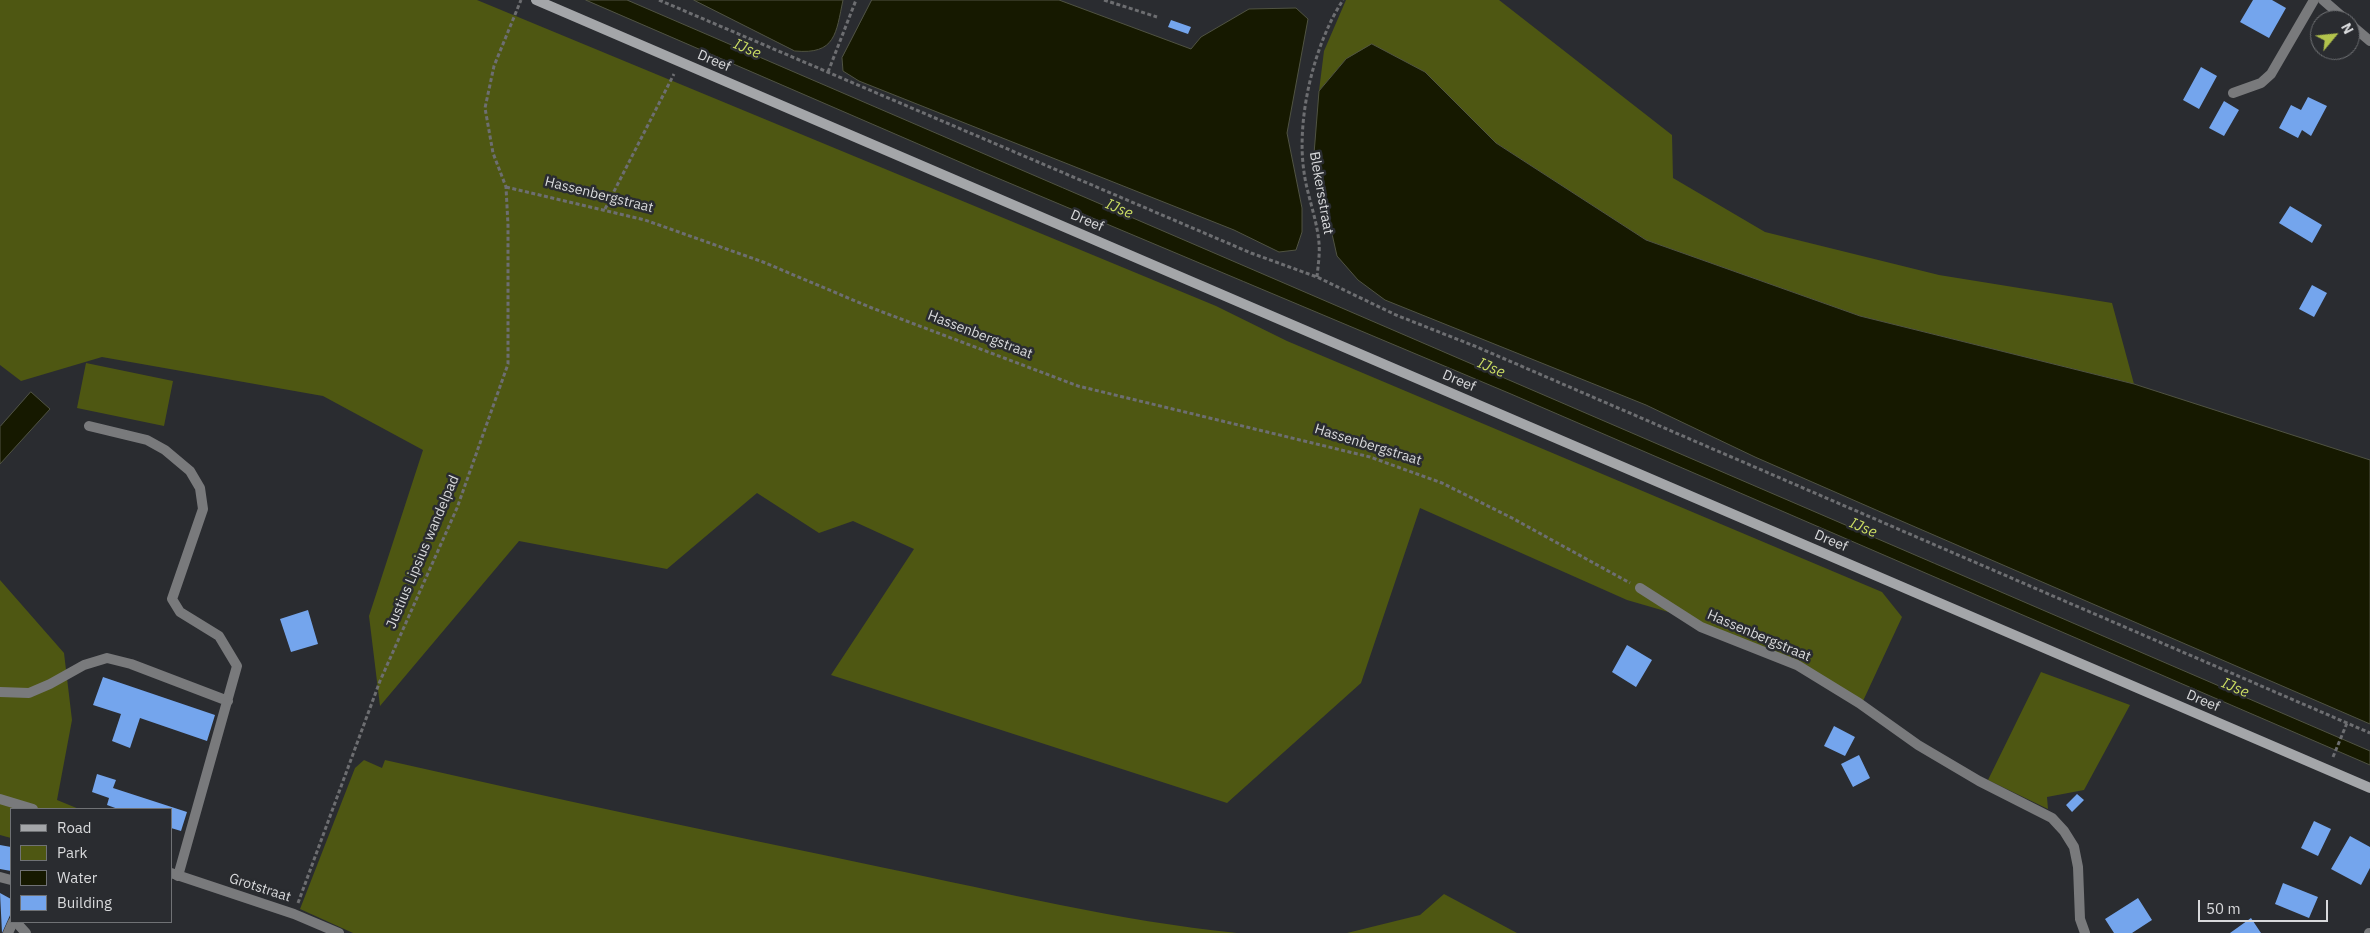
<!DOCTYPE html>
<html>
<head>
<meta charset="utf-8">
<style>
	body { margin:0 }
	#map { position:relative; width:2370px; height:933px; overflow:hidden; background:#2a2c30; font-family:"IBM Plex Sans",sans-serif }
	canvas { display:block }
	.legend { position:absolute; left:10px; top:808px; width:162px; height:115px; box-sizing:border-box; background:#2a2c30; border:1px solid #707275; margin:0; padding:6px 9px; list-style:none; font-size:15px; color:#d9dadc }
	.legend li { display:flex; align-items:center; gap:10px; height:25px }
	.legend b { width:25px; border:1px solid #707275 }
	.north { position:absolute; left:2310px; top:10px; width:50px; height:50px; box-sizing:border-box; background:#2a2c30; border:1px solid #707275; border-radius:50%; rotate:62deg; font-size:14px; font-weight:700; line-height:20px; text-align:center; color:#d9dadc }
	.north::after { content:''; display:block; margin:auto; width:18px; height:22px; background:#b2c34c; clip-path:polygon(50% 0,100% 100%,50% 72%,0 100%) }
	.scale { position:absolute; left:2198px; top:900px; width:130px; height:22px; box-sizing:border-box; border:2px solid #d9dadc; border-top:0; padding-left:6px; font-size:15px; line-height:18px; white-space:nowrap; color:#d9dadc; -webkit-text-stroke:4px #2a2c30; paint-order:stroke }
</style>
</head>
<body>
<div id="map">
<canvas width="2370" height="933"></canvas>
<ul class="legend">
<li><b style="height:6px;background:#a4a6a9"></b>Road</li>
<li><b style="height:14px;background:#4e5712"></b>Park</li>
<li><b style="height:14px;background:#161900"></b>Water</li>
<li><b style="height:14px;background:#74a5ed"></b>Building</li>
</ul>
<div class="north">N</div>
<div class="scale">50 m</div>
</div>
<script>
const ctx = document.querySelector('canvas').getContext('2d');
ctx.lineJoin = 'round';
function fillPath(path, color) { ctx.fillStyle = color; ctx.fill(path, 'evenodd'); }
function stroke(path, color, width, dash) { ctx.strokeStyle = color; ctx.lineWidth = width; ctx.lineCap = dash ? 'butt' : 'round'; ctx.setLineDash(dash || []); ctx.stroke(path); }
function write(font, color, halo, rows, align = 'center') {
  ctx.font = font + ' "IBM Plex Sans",sans-serif'; ctx.lineWidth = 5; ctx.setLineDash([]); ctx.textBaseline = 'middle'; ctx.strokeStyle = halo; ctx.fillStyle = color; for (const [text, x, y, turn = 0] of rows) {
    ctx.save(); ctx.translate(x, y); ctx.rotate((+turn || 0) * Math.PI / 180); ctx.textAlign = isNaN(turn) ? turn : align; if (halo) ctx.strokeText(text, 0, 0); ctx.fillText(text, 0, 0); ctx.restore();
  }
}
const green = new Path2D(`
	M0,0H477L1216,306L1287,341L1882,592L1902,617L1863,701L1689,618L1627,600L1420,508L1361,683L1227,803L831,675L914,549L853,521L819,533L757,493L667,569L519,541L380,706L369,616L423,450L323,396L102,357L21,381L0,365Z
	M1346,0H1499L1672,135L1673,178L1765,232L1939,275L2112,303L2134,384L1860,316L1646,240L1496,143L1425,72L1346,59L1319,91L1324,51Z
	M86,363L173,381L164,426L77,408Z
	M0,580L64,653L72,720L57,800L79,809H11V838L0,835Z
	M2041,672L2130,705L2084,790L2047,797L2048,809L1988,780Z
	M364,760L382,768L385,760C551,798 718,833 885,868C1002,892 1118,921 1237,933H353L300,909L355,768Z
	M1444,894L1517,933H1347L1420,915Z`);
const water = new Path2D(`
	M586,0H627L2370,751V765L1511,394L976,169Z
	M694,0H843C836,33 836,55 795,51Z
	M872,0H1059L1191,49L1201,37L1249,9L1296,8L1308,19L1287,133L1302,208V232L1296,250L1279,252L1234,230L859,81L843,71L842,58Z
	M1372,44L1425,72L1496,143L1646,240L1860,316L2134,384L2370,460V724L1883,513L1755,457L1646,405L1385,300L1358,280L1337,256L1314,154L1319,91L1346,59Z
	M31,392L50,409L0,464V427Z`);
const building = new Path2D(`
	M2253,0H2272L2286,8L2269,38L2240,22Z
	M1171,20L1191,27L1188,34L1168,27Z
	M2201,67L2217,76L2199,109L2183,100Z
	M2308,97L2327,106L2311,136L2302,130L2298,138L2279,128L2291,105L2301,110Z
	M2224,101L2239,110L2224,136L2209,128Z
	M2290,206L2322,225L2312,243L2279,223Z
	M2312,285L2327,293L2314,317L2299,309Z
	M308,610L318,644L291,652L280,619Z
	M1627,645L1652,660L1636,687L1612,672Z
	M103,677L215,715L207,741L140,718L130,748L112,741L121,714L93,705Z
	M1834,726L1855,737L1845,756L1824,746Z
	M1859,755L1870,778L1853,787L1841,764Z
	M97,774L116,780L113,788L187,812L181,831L171,828V809H118L107,805L109,798L92,792Z
	M2077,794L2084,800L2072,812L2066,805Z
	M2314,821L2331,829L2318,856L2301,848Z
	M2350,836L2370,847V868L2361,885L2331,869Z
	M0,845L11,847V871L0,869Z
	M2283,883L2318,897L2309,918L2275,904Z
	M0,893L11,899V913L2,933Z
	M2138,898L2152,920L2132,933H2114L2105,919Z
	M2251,918L2261,933H2230Z`);
const path = new Path2D(`
	M659,0L1251,253L1317,277L1396,315L1477,347L2370,733
	M1104,0L1157,17
	M828,72L856,0
	M506,187L645,220L763,262L872,308L1078,386L1370,457L1442,483L1512,518L1630,583
	M605,209L674,74
	M1317,277C1318,266 1320,254 1319,243C1317,219 1307,195 1304,172C1296,119 1314,44 1343,0
	M2333,757L2347,723
	M298,903L380,681L457,508L508,364V225L506,187L493,153L485,108L494,66L521,0`);
const service = new Path2D(`
	M2233,93L2261,83L2271,74L2314,0
	M89,426L147,440L165,450L190,471L200,488L203,509L172,599L180,612L219,636L237,666L178,876
	M0,692L29,693L50,684L84,665L107,658L131,664L228,701
	M16,922L26,933`);
const minor = new Path2D(`
	M2323,0L2346,20
	M2350,24L2370,41
	M1640,588L1701,627L1797,665L1859,703L1918,745L1979,781L2052,818L2064,831L2074,847L2078,867L2080,919L2085,933
	M0,799L33,809
	M171,873L294,914L339,933
	M0,877L11,880
	M8,933L13,922
	M2369,933H2370`);
const secondary = new Path2D(`
	M536,0L2370,788`);
const streetNames = [
	["Dreef",714,61,23],
	["Blekersstraat",1321,193,80],
	["Hassenbergstraat",599,195,14],
	["Dreef",1087,221,23],
	["Hassenbergstraat",980,335,21],
	["Dreef",1459,381,23],
	["Hassenbergstraat",1368,445,17],
	["Dreef",1831,541,23],
	["Justius Lipsius wandelpad",423,552,-67],
	["Hassenbergstraat",1759,636,23],
	["Dreef",2203,701,23],
	["Grotstraat",260,888,18]
];
const waterNames = [
	["IJse",747,49,23],
	["IJse",1119,209,23],
	["IJse",1491,368,23],
	["IJse",1863,528,23],
	["IJse",2235,688,23]
];
fillPath(green, '#4e5712');
fillPath(water, '#161900');
stroke(water, '#505342', 1);
fillPath(building, '#74a5ed');
stroke(path, '#6d6e71', 3, [4, 2.5]);
stroke(service, '#797a7c', 10);
stroke(minor, '#797a7c', 10);
stroke(secondary, '#a4a6a9', 10);
write('14px', '#d9dadc', '#2a2c30', streetNames);
write('italic 15px', '#cbdd62', '#2a2c30', waterNames);
</script>
</body>
</html>
